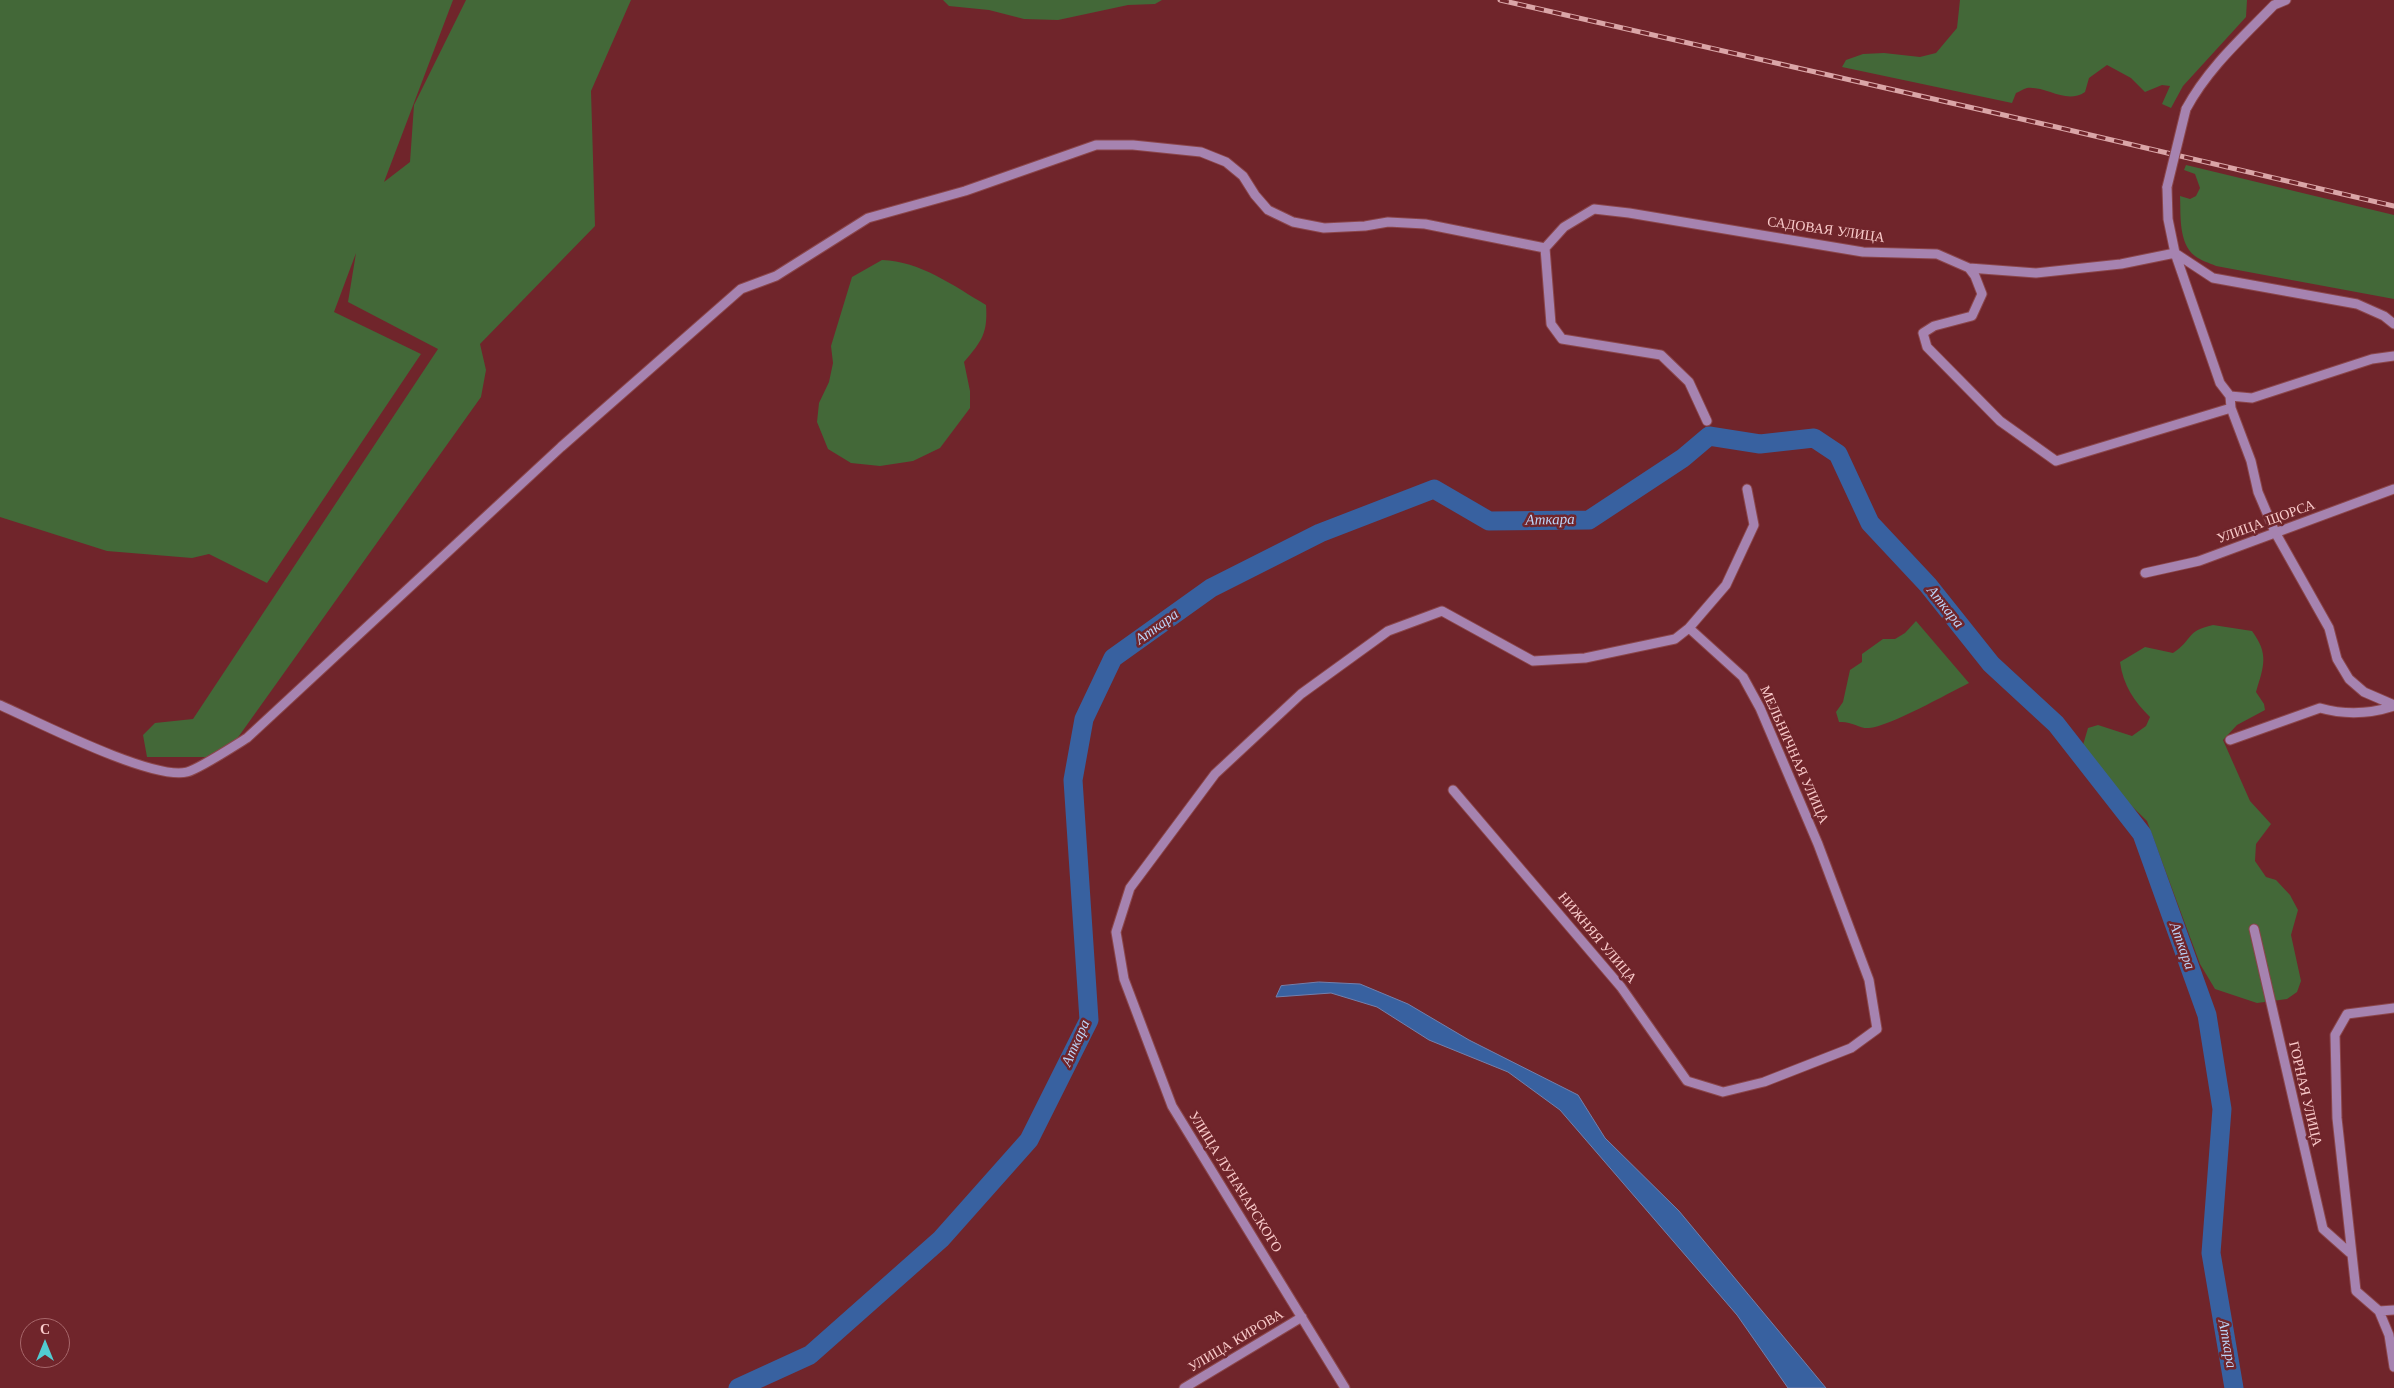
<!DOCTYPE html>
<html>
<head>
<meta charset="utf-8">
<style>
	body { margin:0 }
	#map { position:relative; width:2394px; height:1388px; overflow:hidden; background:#70252b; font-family:"Libre Baskerville",serif }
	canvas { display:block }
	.north { position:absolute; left:20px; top:1318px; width:50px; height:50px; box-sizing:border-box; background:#70252b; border:1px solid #a7676b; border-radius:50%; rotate:0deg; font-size:14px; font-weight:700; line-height:20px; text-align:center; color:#f9caca }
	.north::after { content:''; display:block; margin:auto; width:18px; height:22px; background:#51ccd1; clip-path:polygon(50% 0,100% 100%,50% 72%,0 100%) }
</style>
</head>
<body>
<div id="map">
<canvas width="2394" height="1388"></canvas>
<div class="north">С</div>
</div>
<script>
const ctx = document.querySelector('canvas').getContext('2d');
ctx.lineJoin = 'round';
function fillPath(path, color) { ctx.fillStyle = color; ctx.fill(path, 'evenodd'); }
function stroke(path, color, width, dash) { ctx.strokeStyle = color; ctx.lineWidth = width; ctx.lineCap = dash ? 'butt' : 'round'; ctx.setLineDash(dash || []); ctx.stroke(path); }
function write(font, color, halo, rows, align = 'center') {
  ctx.font = font + ' "Libre Baskerville",serif'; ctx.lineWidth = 5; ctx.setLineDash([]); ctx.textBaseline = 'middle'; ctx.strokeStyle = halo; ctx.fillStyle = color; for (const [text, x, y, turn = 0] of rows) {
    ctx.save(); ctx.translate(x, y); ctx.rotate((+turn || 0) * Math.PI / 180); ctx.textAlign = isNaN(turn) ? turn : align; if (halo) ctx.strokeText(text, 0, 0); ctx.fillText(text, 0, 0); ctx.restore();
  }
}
const green = new Path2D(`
	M0,0H453L384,182L410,162L414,105L466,0H631L591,91L595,226L480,344L486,370L481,397L224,757H147L143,735L155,723L193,719L438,349L348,302L356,253L334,312L421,354L267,583L209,554L192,558L107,551L0,517Z
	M943,0H1162L1155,4L1128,5L1058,20L1024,19L989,10L949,6Z
	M1960,0H2247L2246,17L2183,86L2171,108L2162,104L2170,86L2162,85L2145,92L2131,78L2107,65L2089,78L2085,92C2066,105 2047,86 2027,88C2023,89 2019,92 2016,93L2012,103L1842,67L1846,60L1863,54L1884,53L1920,57L1936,53L1957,28Z
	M2186,165L2394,215V299L2216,266C2209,263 2200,260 2195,256C2178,243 2181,214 2180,196L2190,199L2196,196L2200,188L2195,174L2184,170Z
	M882,260C920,261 954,286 986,305C988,333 982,341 964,362L970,391V408L940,448L913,461L880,466L851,463L828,449L817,422L819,403L829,382L833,363L831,346L852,277Z
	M1916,621L1969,683C1949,693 1888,727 1869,728C1860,729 1852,721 1839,722L1836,712L1843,702L1850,670L1862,662V654L1883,639H1895L1905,633Z
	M2213,625L2252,631C2269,654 2264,666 2256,692L2264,704L2265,710L2237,725L2223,740L2250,801L2271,824L2256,844L2255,861L2266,877L2276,880L2290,895L2298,910L2291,935L2301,981L2297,992L2287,999L2257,1003L2215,989L2200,964L2147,821L2099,774L2083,745L2088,728L2098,725L2132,736L2146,726L2150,717C2134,701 2123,685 2120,662L2145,647L2173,653C2193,640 2185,631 2213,625Z`);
const water = new Path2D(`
	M1319,982L1360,984L1408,1004L1469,1040L1578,1095L1605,1138L1679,1211L1826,1388H1788L1737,1315L1560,1110L1508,1072L1429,1040L1377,1007L1331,993L1276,997L1281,986Z`);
const river = new Path2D(`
	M738,1388L810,1355L941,1239L1029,1140L1089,1020L1073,780L1084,719L1113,658L1211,588L1320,533L1434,489L1489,521L1589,520L1683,458L1709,436L1760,444L1814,438L1838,454L1870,523L1928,585L1991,664L2056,724L2142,834L2207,1015L2222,1109L2211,1253L2234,1388`);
const minor = new Path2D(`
	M2186,109C2208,68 2242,38 2274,5L2286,0
	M2167,187L2168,219L2175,253L2220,383L2230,396L2231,408L2251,461L2258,492L2275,532L2329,628L2337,659L2349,679L2364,692L2394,705
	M1545,248L1564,227L1594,209L1629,213L1863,252L1937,254L1969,268L2036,273L2121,264L2175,253
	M1545,248L1551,324L1562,339L1661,355L1689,382L1707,421
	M2175,253L2213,278L2357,304L2384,316L2394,324
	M1969,268L1975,276L1982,294L1972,316L1934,326L1923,333L1927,347L2000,421L2056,461L2231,408
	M2230,396L2252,398L2372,359L2394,356
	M2145,573L2199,561L2394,489
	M0,705C36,721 153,781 187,772C199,769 234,746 247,738L561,447L741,289L776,276L868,218L965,191L1096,145H1133L1201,152L1226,162L1243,176L1255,195L1268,210L1293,222L1324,228L1365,226L1388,222L1425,224L1545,248
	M2230,740L2320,708C2345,715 2370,714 2394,706
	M1453,790L1621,987L1687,1081L1723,1092L1764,1082L1851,1048L1877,1029L1869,980L1818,844L1760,708L1743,677L1689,628
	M2254,929L2323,1229L2350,1253
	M2394,1008L2347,1014L2335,1035L2337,1118L2356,1291L2379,1311L2394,1310
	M2379,1311L2389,1335L2394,1367
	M1184,1388L1302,1317
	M1345,1388L1172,1106L1124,979L1116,932L1130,888L1215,774L1301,694L1388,631L1442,611L1533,661L1585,658L1675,639L1689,628L1726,585L1754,525L1747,489`);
const rail = new Path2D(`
	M1500,0L2052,126L2394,206`);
const minorBridge = new Path2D(`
	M2167,187L2186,109`);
const streetNames = [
	["САДОВАЯ УЛИЦА",1826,230,8],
	["УЛИЦА ЩОРСА",2266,522,-20],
	["МЕЛЬНИЧНАЯ УЛИЦА",1794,755,66],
	["НИЖНЯЯ УЛИЦА",1597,938,50],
	["ГОРНАЯ УЛИЦА",2305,1094,77],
	["УЛИЦА ЛУНАЧАРСКОГО",1235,1182,58],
	["УЛИЦА КИРОВА",1236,1341,-31]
];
const waterNames = [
	["Аткара",1550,520,-1],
	["Аткара",1945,607,51],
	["Аткара",1157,627,-36],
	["Аткара",2182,946,70],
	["Аткара",1076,1043,-66],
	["Аткара",2227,1344,80]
];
fillPath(green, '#436838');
fillPath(water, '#3861a0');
stroke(water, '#7280ad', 1);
stroke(river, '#3861a0', 19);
stroke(minor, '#8b464b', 11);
stroke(minor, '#a683b0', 9);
stroke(rail, '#daa5a7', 5);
stroke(rail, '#70252b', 3, [9]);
stroke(minorBridge, '#8b464b', 11, []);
stroke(minorBridge, '#a683b0', 9);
write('14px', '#f9caca', '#70252b', streetNames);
write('italic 15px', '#bbd3f7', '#70252b', waterNames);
</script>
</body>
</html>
